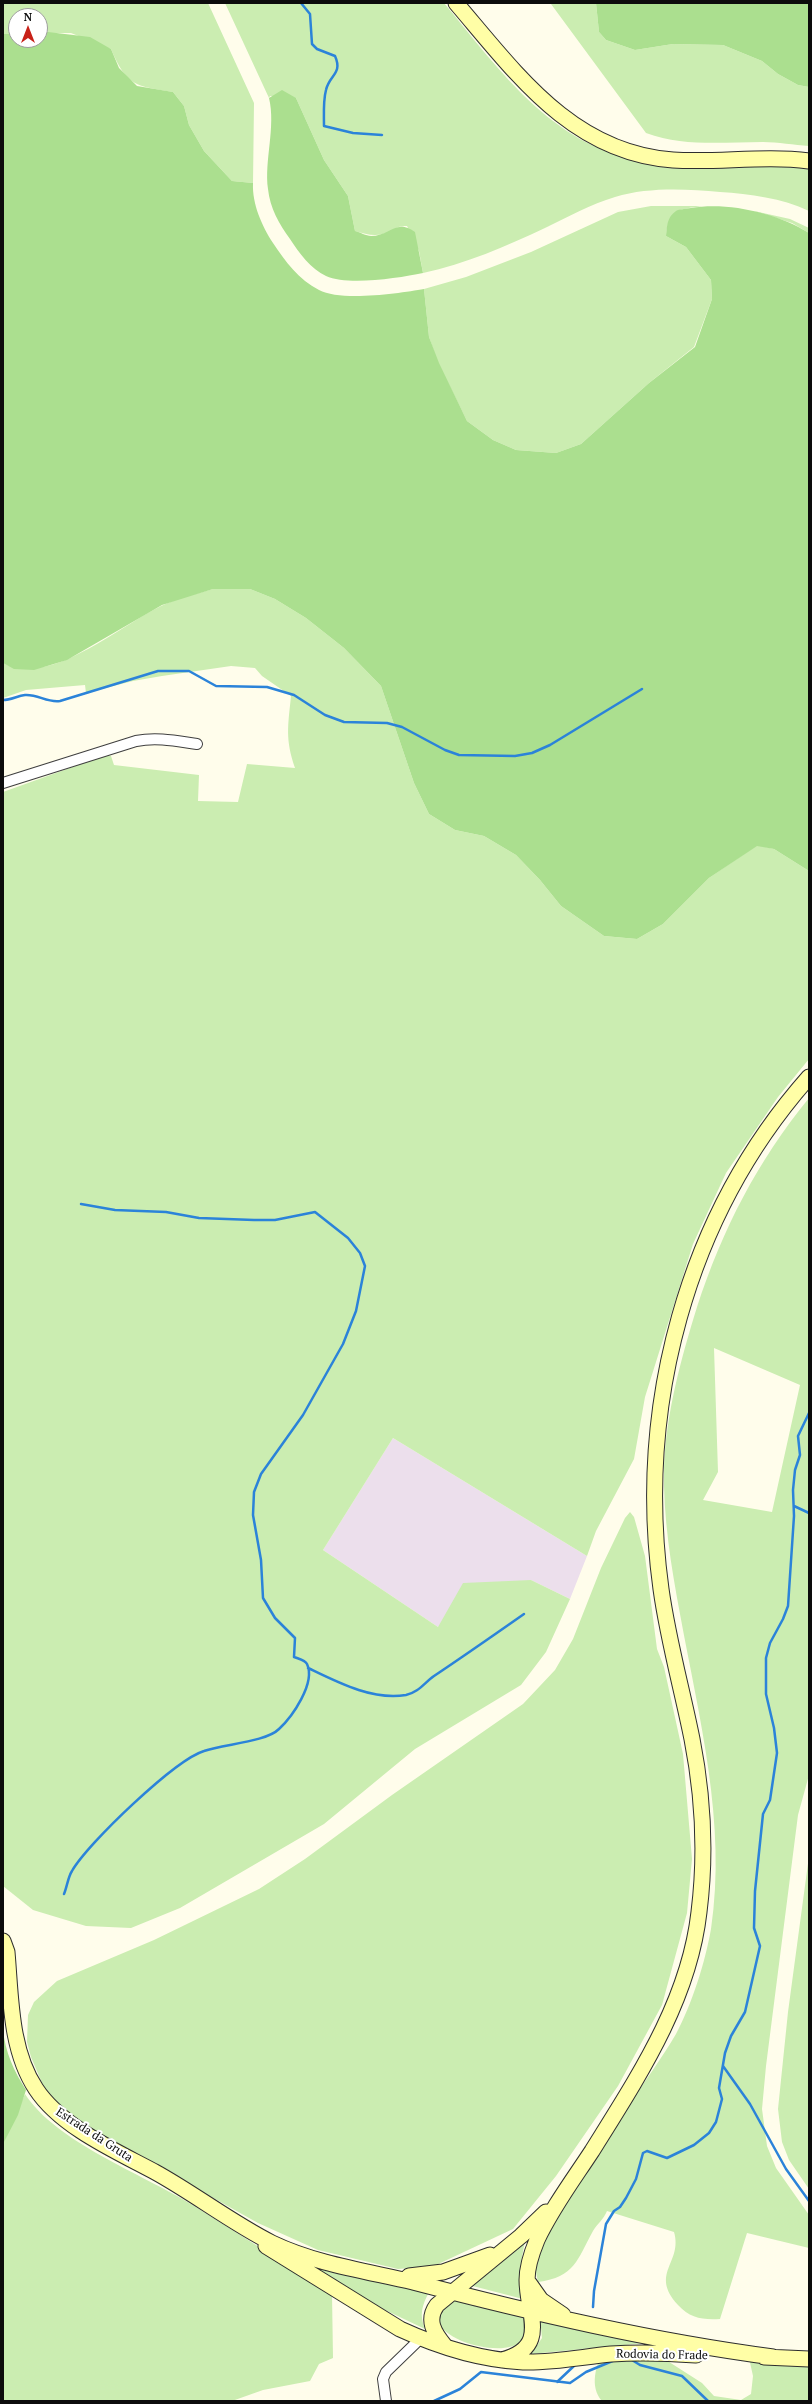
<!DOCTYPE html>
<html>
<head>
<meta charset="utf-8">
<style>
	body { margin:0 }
	#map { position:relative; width:812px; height:2404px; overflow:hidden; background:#fffdeb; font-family:"PT Serif",serif }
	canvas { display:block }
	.frame { position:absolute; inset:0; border:4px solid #0c0c0c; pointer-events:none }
	.north { position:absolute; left:8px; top:8px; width:40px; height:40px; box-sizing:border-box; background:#fff; border:1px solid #9e9e9e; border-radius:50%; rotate:0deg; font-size:11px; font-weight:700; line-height:16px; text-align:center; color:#0c0c0c }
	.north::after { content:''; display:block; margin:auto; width:14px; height:18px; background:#c82118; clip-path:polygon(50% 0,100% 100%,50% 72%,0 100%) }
</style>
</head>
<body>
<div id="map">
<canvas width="812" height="2404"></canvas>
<div class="frame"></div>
<div class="north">N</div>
</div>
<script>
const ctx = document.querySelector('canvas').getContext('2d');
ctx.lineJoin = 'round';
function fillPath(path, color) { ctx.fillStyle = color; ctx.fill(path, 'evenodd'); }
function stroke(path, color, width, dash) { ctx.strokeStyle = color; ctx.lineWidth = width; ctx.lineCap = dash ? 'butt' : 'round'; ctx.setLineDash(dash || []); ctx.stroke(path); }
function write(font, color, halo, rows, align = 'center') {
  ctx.font = font + ' "PT Serif",serif'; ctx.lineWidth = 4; ctx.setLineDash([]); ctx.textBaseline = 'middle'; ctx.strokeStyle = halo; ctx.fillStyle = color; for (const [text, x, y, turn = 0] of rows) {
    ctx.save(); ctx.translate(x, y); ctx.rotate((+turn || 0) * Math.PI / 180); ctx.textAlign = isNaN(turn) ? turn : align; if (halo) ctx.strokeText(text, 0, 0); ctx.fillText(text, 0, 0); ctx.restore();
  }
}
const industrial = new Path2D(`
	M393,1438L587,1556L570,1599L531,1580L438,1627L323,1550Z`);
const green = new Path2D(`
	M3,3H208L254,103L253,183L232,181L204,151L189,125L184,106L173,92C136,86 127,87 111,49L71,33H40V16H16V34H3Z
	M225,3H444C495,64 547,140 630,158C647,161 667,160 685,161C726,163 768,165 809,167V211C782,198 750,194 720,192C686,189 648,187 615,197C591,204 568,217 545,228C507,246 465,264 423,273L419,251L407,226C399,226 396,228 389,232C378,237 367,235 355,231L348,196L324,160L296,98L270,96L269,98Z
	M544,3H596L599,32L606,40L635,50L673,44L723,45L762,61L778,74L798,85L809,87V146C794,145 778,142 763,142C723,142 684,147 646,133L551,4Z
	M651,206H702C678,210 669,208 666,236L686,247L711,280L712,299L694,347L649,383L581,444L556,453L516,450L493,440L467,421L438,363L429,337L424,289L466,277L531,252L618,212Z
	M754,211L790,219L809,228V233L792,223Z
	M213,589H250L275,599L306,618L344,648L381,686L414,783L429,814L455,830L484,836L516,855L540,880L561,906L604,936L637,939L663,924L709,878L757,845L774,849L809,871V1059L778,1097L726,1173L693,1244L645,1397L634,1459L596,1531L587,1556L393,1438L323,1550L438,1627L463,1583L531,1580L570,1599L546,1652L521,1685L415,1749L324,1824L180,1908L131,1928L86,1926L33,1910L3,1886V792L106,755L111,756L114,765L199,775L198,801L238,802L247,764L295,768C285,739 288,726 291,696L262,676L255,668L231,666L162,676L133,681L86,693L85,685L26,690L3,698V663C49,688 119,626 161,606C177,598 196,594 213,589Z
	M809,1098V1775L798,1815L766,2066L762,2109L767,2146L776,2168L809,2215V2248L747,2233L720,2319C702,2320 690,2318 678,2305C649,2273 683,2263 674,2232L607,2211C604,2219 597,2224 593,2231C577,2260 575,2277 538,2282L534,2263L543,2232C572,2190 601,2148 629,2105C644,2082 662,2058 676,2034C692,2004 705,1963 711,1929C727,1823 699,1718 680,1614C671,1566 663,1517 664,1468C666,1413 681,1359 697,1307C723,1228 757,1162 809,1098ZM714,1348L800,1385L772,1512L703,1500L718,1472Z
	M630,1512L634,1517L645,1556L657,1649L664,1667L683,1754L692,1859L687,1913L662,2005L618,2086L556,2176L513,2229L434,2266L398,2269L318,2250L258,2223L81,2124L48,2097L31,2057L27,2042L28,2015L34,2002L57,1981L154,1940L259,1889L305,1859L392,1795L523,1704L555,1670L573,1639L601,1568L625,1518Z
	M809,1856V2189L789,2160L782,2142L778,2109L788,2012Z
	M25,2094C56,2142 142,2174 191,2204C238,2234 286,2263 332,2294L333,2358L319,2364L310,2381L263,2390L232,2401H3V2144Z
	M526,2235L519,2274L523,2299L465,2284Z
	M301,2260L381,2283L429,2292C422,2306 419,2314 425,2329L364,2300Z
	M448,2300H459L524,2317C544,2367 446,2348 439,2322C437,2314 444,2306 448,2300Z
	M540,2318L645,2343L531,2354L542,2338Z
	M604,2350L666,2360L702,2383L714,2396L741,2400L751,2394L753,2376L749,2358L809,2360V2401H602C589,2387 596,2364 604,2350Z`);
const forest = new Path2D(`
	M596,3H809V87L798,85L778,74L762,61L723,45L673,44L635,50L606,40L599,32Z
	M48,32L90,37L111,49L119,68L137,86L173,92L184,106L189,125L204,151L232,181L253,183C252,204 262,226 273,243C285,261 299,280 319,290C341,302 401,293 424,289L429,337L439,363L467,421L493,440L516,450L556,453L581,444L649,383L695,347L712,299L711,280L686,247L666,236C667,226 667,217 676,211C679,209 686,209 691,208C729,202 776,213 809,233V871L774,849L757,846L709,878L663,924L637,939L604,936L561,906L540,880L516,855L484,836L455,830L429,814L414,783L381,686L344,648L306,618L275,599L250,589H213L162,605L67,660L34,670L14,669L3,663V34H16V40H40V33Z
	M282,90L296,98L324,160L348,196L355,231C360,232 366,236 371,236C390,236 396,218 415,232L423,273C399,278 348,286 326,276C311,269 299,253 290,239C279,224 270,208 268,189C264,161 276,127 269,98Z
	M3,2029C5,2052 14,2071 26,2090L18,2115L3,2144Z`);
const stream = new Path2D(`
	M301,3L310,14L312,44L317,49L335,56C343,74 329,75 326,90C323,101 324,114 324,126L353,133L382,135
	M3,700C11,700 17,696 25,695C38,694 47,703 60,701L158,671H189L216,686L267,687L294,695L325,715L344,722L387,723L402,727L445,750L459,755L515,756L532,753L550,745L642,689
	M794,1506L809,1513
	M308,1668C337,1682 373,1701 406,1695C419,1692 424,1683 434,1676C464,1656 494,1635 524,1614
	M64,1894C67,1887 68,1877 72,1871C88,1843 175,1760 204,1751C224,1744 266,1742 279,1729C292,1717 316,1683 307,1664C305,1660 299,1659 294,1657L295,1638L275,1618L263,1598L261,1560L253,1515L254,1492L261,1474L303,1415L343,1344L356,1311L365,1266L360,1253L348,1238L315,1212L275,1220H254L199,1218L166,1212L115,1210L81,1204
	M723,2066L750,2104L786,2169L809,2201
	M593,2307L594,2291L606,2224L614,2211L620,2207L626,2198L636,2179L643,2153L647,2151L667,2158L694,2145L709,2133L716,2122L722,2099L719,2088L725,2053L731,2036L745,2012L760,1946L754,1928L755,1891L763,1814L770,1800L777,1753L774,1728L766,1694V1658L770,1643L783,1619L788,1606L794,1516L793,1490L795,1470L800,1455L798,1436L809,1413
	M632,2360L640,2365L682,2376L708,2401
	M557,2382L575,2365
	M434,2401L460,2389L481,2372L570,2383L586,2372L615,2360`);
const minor = new Path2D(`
	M3,783L136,741C157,737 176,741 197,744
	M386,2401L383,2379L386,2372L420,2339`);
const secondary = new Path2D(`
	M456,3C516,73 572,153 673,160C718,163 764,155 809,161
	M3,1941L7,1952C11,1997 10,2050 36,2089C61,2127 116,2151 155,2172C195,2194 232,2223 272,2243C316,2264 366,2271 413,2282C532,2313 652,2341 773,2357
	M266,2246L400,2329C437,2346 481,2360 523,2362C553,2363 581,2357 611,2354C639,2352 668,2353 696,2355
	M409,2276L443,2272L490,2255
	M529,2283L541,2300L563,2315
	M445,2346C434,2333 426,2320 437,2305L521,2236L546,2212
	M764,2357L809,2359
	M502,2360C550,2347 527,2315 527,2280C527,2266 532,2252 537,2240C552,2208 573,2180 592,2151C638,2077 689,2001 699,1912C706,1856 703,1795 692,1739C682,1689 668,1640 661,1589C636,1407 686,1216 809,1077`);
const streetNames = [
	["Estrada da Gruta",94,2135,33],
	["Rodovia do Frade",662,2355,1]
];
fillPath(industrial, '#ecdfec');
fillPath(green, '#cbedb1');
fillPath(forest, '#abdf8f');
stroke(stream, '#2b83d9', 2.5);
stroke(minor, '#3f3f3f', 12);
stroke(secondary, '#2e2e2e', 17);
stroke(minor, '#fff', 10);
stroke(secondary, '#fffea6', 15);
write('12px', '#0c0c0c', '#fff', streetNames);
</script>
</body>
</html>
